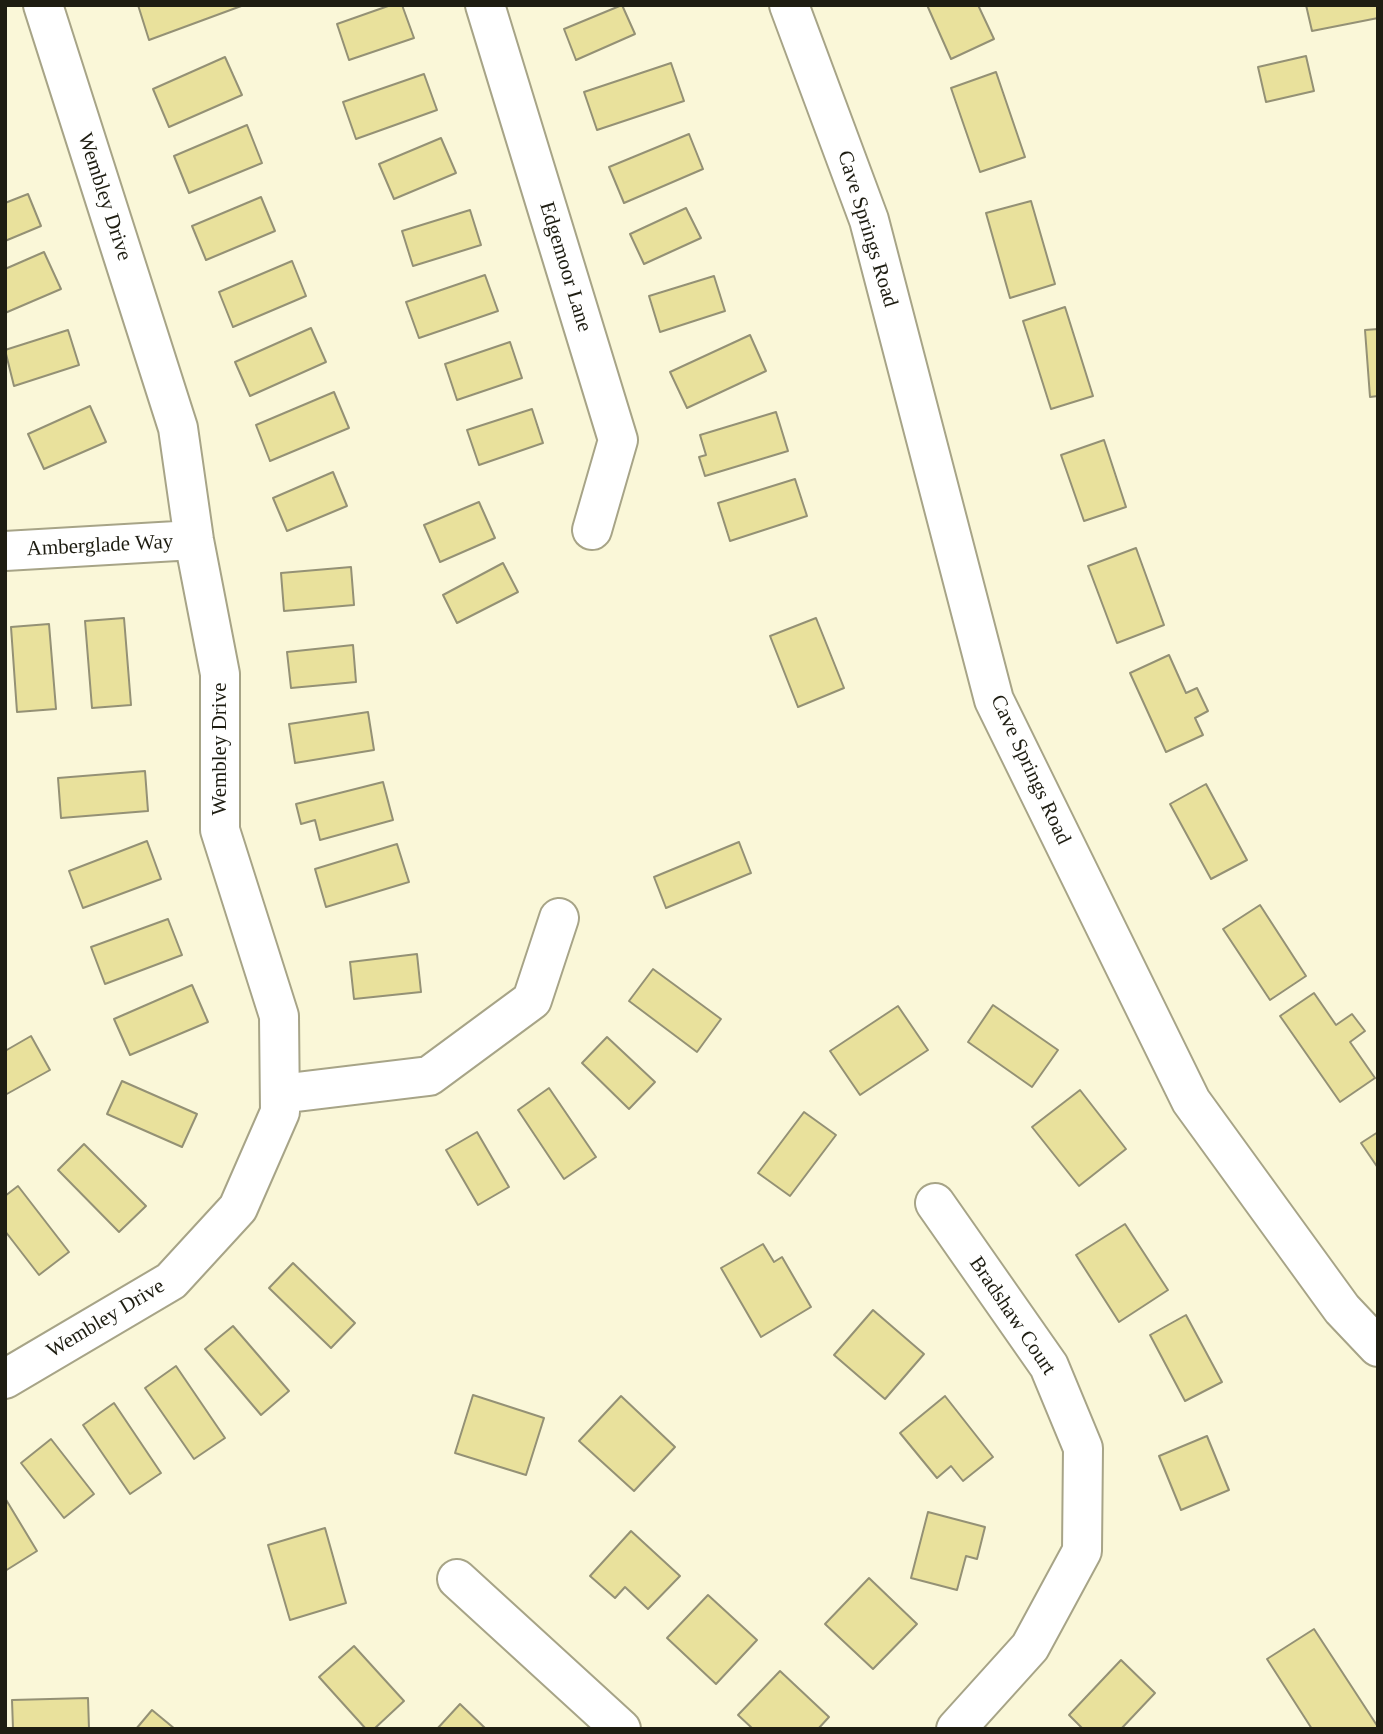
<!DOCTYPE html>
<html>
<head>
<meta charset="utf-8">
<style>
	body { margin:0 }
	#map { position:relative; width:1383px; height:1734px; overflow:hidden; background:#faf7d8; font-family:"Times New Roman",serif }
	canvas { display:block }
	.frame { position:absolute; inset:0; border:7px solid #1e1d12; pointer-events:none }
</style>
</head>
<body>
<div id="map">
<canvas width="1383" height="1734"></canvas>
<div class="frame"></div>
</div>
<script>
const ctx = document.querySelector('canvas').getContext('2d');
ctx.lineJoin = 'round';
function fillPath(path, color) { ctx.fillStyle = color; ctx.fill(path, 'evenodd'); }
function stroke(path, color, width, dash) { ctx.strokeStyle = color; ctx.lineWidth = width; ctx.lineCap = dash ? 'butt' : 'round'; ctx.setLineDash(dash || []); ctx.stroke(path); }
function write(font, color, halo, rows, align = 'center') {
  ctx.font = font + ' "Times New Roman",serif'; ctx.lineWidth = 5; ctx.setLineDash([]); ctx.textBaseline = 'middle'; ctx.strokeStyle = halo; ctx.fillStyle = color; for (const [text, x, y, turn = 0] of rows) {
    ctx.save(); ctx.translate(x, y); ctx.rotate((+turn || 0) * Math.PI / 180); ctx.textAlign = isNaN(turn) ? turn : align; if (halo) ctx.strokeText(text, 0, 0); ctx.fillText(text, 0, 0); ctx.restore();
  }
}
const building = new Path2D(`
	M138,5H244L149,40Z
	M391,5H402L414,38L349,60L337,24Z
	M622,5L635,34L576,60L564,29Z
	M927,5H978L994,39L951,59Z
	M1306,5H1378V18L1312,31Z
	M1306,56L1314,91L1266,102L1258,67Z
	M225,57L242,95L169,127L153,89Z
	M671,63L684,101L597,130L584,92Z
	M996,72L1025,157L980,172L951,88Z
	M424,74L437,110L356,139L343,102Z
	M247,125L262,163L189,193L174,156Z
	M689,134L703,169L624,203L609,167Z
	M441,138L456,173L394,199L379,164Z
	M28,194L41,226L5,241V203Z
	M261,197L275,231L206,260L192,226Z
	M1031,201L1055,284L1010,298L986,213Z
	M686,208L701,238L644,264L630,234Z
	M470,210L481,245L413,266L402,231Z
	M44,252L61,289L5,313V269Z
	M292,261L306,296L233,327L219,292Z
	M485,275L498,311L419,338L406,302Z
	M714,276L725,311L660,332L649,296Z
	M1065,307L1093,396L1051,409L1023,321Z
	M311,328L326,362L250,396L235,362Z
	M1378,329V396L1370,397L1365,330Z
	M68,330L79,365L14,386L5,350Z
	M750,335L766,371L687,408L670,372Z
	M510,342L522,378L457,400L445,364Z
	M334,392L349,428L270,461L256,425Z
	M90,406L106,442L44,469L28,434Z
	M532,409L543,443L479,465L467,430Z
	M776,412L788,451L705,476L699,457L706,455L700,435Z
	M1104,440L1126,507L1084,521L1061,455Z
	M333,472L347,506L287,531L273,498Z
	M795,479L807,516L730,541L718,503Z
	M479,502L495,538L440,562L424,525Z
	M1136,548L1164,625L1117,643L1088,566Z
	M503,563L518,592L457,623L443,595Z
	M351,567L354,605L284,611L281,573Z
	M124,618L131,705L92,708L85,621Z
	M816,618L844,688L798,707L770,636Z
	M49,624L56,709L17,712L11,627Z
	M353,645L356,682L291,688L287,652Z
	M1169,655L1186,693L1197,688L1208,711L1195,718L1203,735L1166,752L1130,673Z
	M368,712L374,750L295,763L289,724Z
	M145,771L148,811L61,818L58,778Z
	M383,782L393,820L320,840L315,820L301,824L296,804Z
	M1206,784L1247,860L1211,879L1170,804Z
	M147,841L161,879L83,908L69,871Z
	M739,842L751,873L666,908L654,877Z
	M397,844L409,882L326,907L315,869Z
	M1260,905L1306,976L1270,1000L1223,929Z
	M168,919L182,955L105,984L91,947Z
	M417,954L421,992L354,999L350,962Z
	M653,969L721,1019L697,1052L629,1001Z
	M192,985L208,1022L130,1055L114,1019Z
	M1314,993L1336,1025L1352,1014L1365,1031L1350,1042L1375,1078L1340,1102L1280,1016Z
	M993,1005L1058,1050L1032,1087L968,1042Z
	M898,1006L928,1050L860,1095L830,1051Z
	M31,1036L50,1070L5,1095V1051Z
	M607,1037L655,1082L629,1109L582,1063Z
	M122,1081L197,1114L182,1147L107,1114Z
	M549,1088L596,1157L564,1179L518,1110Z
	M1080,1090L1126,1149L1079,1186L1032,1127Z
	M804,1112L836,1135L790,1196L758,1173Z
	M477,1132L509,1187L478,1205L446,1150Z
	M1378,1132V1168L1361,1143Z
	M84,1144L146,1206L119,1232L58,1170Z
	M18,1186L69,1252L39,1275L5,1231V1196Z
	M1125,1224L1168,1290L1119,1322L1076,1255Z
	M763,1244L774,1262L782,1257L811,1307L761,1337L721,1268Z
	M293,1263L355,1323L331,1348L269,1288Z
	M873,1310L924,1354L885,1399L834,1355Z
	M1186,1315L1222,1382L1185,1401L1150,1335Z
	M233,1326L289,1391L261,1415L205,1349Z
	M176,1366L225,1438L194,1459L145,1388Z
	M473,1395L544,1418L526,1475L455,1453Z
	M621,1396L675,1447L634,1491L579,1441Z
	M945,1396L993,1457L963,1481L951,1466L937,1478L900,1433Z
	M114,1403L161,1473L130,1494L83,1425Z
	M1207,1436L1229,1490L1181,1510L1159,1456Z
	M51,1439L94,1494L64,1518L21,1463Z
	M5,1498L37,1551L5,1571Z
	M928,1512L985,1527L977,1559L966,1556L957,1590L911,1578Z
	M325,1528L346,1603L290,1620L268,1545Z
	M631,1531L680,1576L648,1609L625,1587L615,1598L590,1576Z
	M869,1578L917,1624L873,1669L825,1624Z
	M708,1595L757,1640L716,1684L667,1638Z
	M1314,1629L1378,1727L1376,1729H1312L1267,1659Z
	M354,1646L404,1701L374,1729H366L319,1677Z
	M1121,1660L1155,1693L1121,1729H1083L1069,1715Z
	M780,1671L829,1717L818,1729H753L738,1715Z
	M88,1698L89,1729H13L12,1700Z
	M460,1704L486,1729H437Z
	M152,1710L175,1729H136Z`);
const minor = new Path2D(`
	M485,5L618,440L592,530
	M789,5L869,220L994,700L1191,1101L1342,1309L1378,1347
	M5,551L194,540
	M280,1094L429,1076L532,1000L559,918
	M935,1203L1049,1366L1083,1448L1082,1551L1030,1647L956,1729
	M5,1379L171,1281L238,1208L280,1112L279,1016L220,830V674L194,540L178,428L43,5
	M457,1579L621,1729`);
const streetNames = [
	["Wembley Drive",104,197,72],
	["Cave Springs Road",867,229,73],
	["Edgemoor Lane",565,267,73],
	["Amberglade Way",100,546,-3],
	["Wembley Drive",220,749,-90],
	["Cave Springs Road",1030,770,65],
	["Bradshaw Court",1012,1316,56],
	["Wembley Drive",106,1319,-31]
];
fillPath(building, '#e9e19c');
stroke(building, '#949175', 2);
stroke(minor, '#a7a487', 42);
stroke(minor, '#fff', 38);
write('21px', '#1e1d12', '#fff', streetNames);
</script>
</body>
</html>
